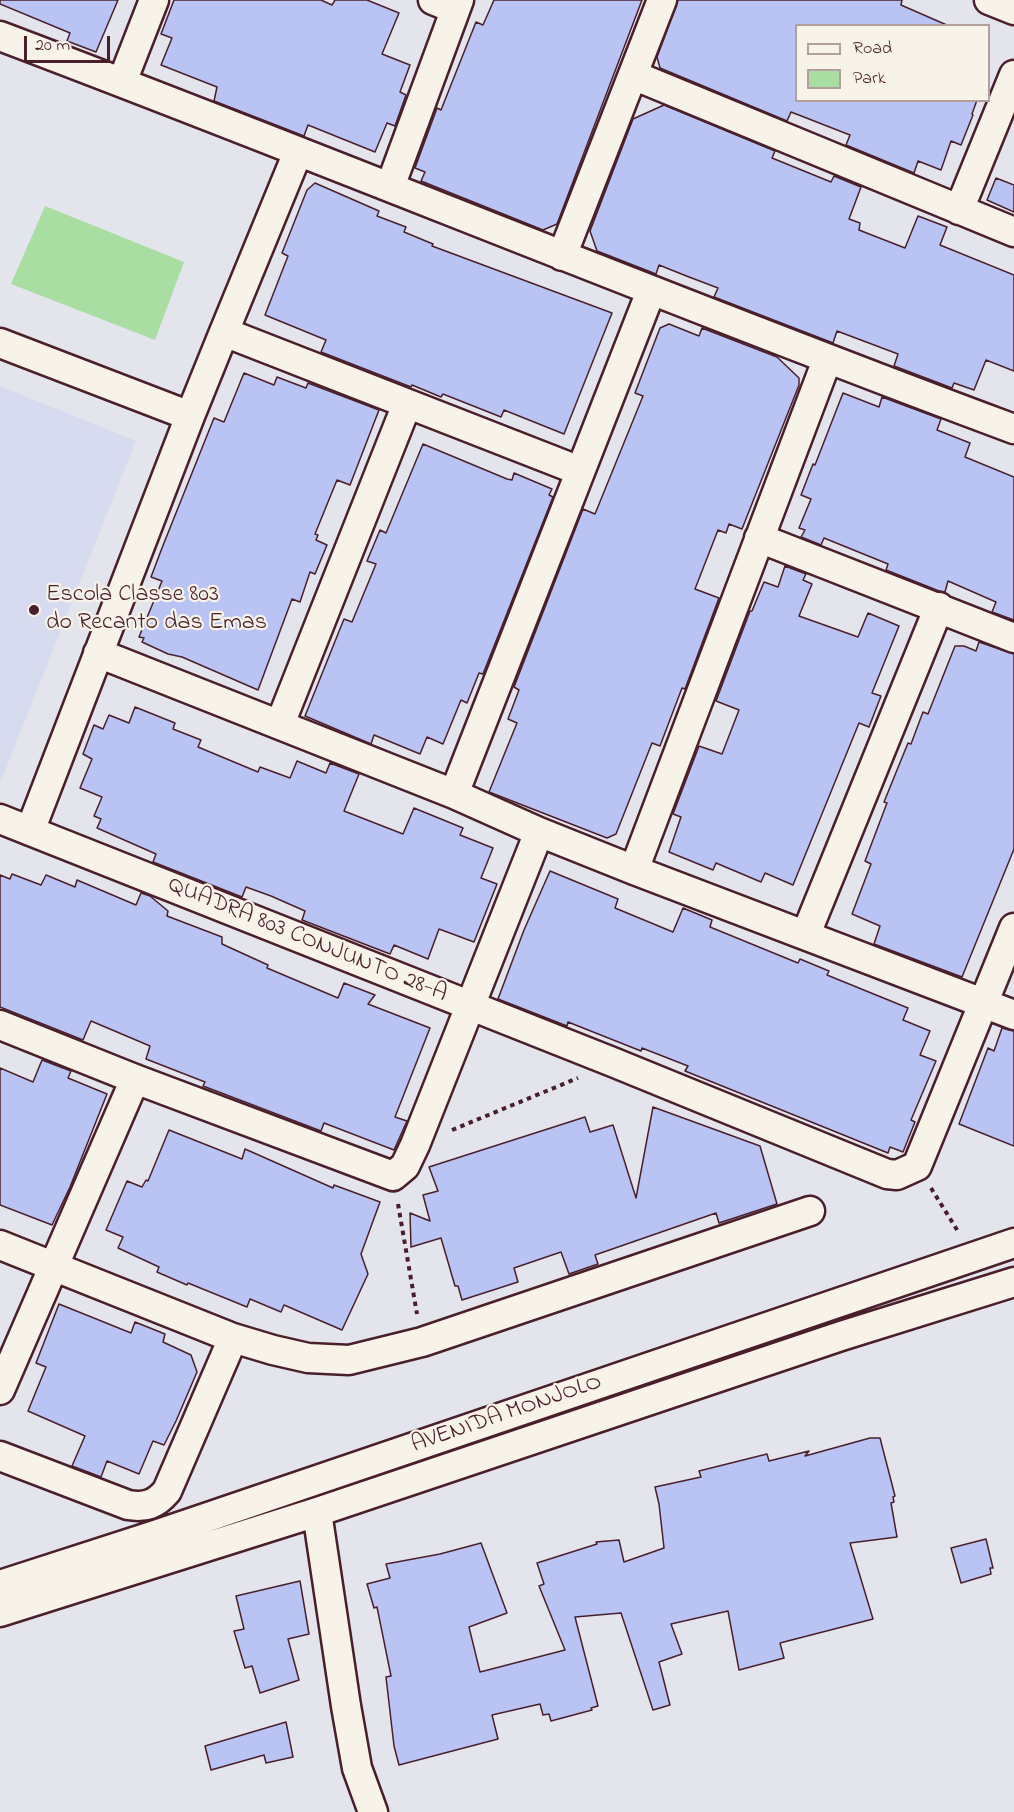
<!DOCTYPE html>
<html>
<head>
<meta charset="utf-8">
<style>
	body { margin:0 }
	#map { position:relative; width:1014px; height:1812px; overflow:hidden; background:#e4e5ec; font-family:"Indie Flower",sans-serif }
	canvas { display:block }
	.legend { position:absolute; left:795px; top:24px; width:195px; height:78px; box-sizing:border-box; background:#f7f3e8; border:2px solid #b29e9c; margin:0; padding:8px 10px; list-style:none; font-size:18px; color:#4a1f2b }
	.legend li { display:flex; align-items:center; gap:12px; height:30px }
	.legend b { width:30px; border:2px solid #b29e9c }
	.scale { position:absolute; left:24px; top:36px; width:86px; height:27px; box-sizing:border-box; border:3px solid #4a1f2b; border-top:0; padding-left:8px; font-size:18px; line-height:21px; white-space:nowrap; color:#4a1f2b; -webkit-text-stroke:4px #f7f3e8; paint-order:stroke }
</style>
</head>
<body>
<div id="map">
<canvas width="1014" height="1812"></canvas>
<ul class="legend">
<li><b style="height:8px;background:#f7f3e8"></b>Road</li>
<li><b style="height:16px;background:#a8dea1"></b>Park</li>
</ul>
<div class="scale">20 m</div>
</div>
<script>
const ctx = document.querySelector('canvas').getContext('2d');
ctx.lineJoin = 'round';
function fillPath(path, color) { ctx.fillStyle = color; ctx.fill(path, 'evenodd'); }
function stroke(path, color, width, dash) { ctx.strokeStyle = color; ctx.lineWidth = width; ctx.lineCap = dash ? 'butt' : 'round'; ctx.setLineDash(dash || []); ctx.stroke(path); }
function write(font, color, halo, rows, align = 'center') {
  ctx.font = font + ' "Indie Flower",sans-serif'; ctx.lineWidth = 4.5; ctx.setLineDash([]); ctx.textBaseline = 'middle'; ctx.strokeStyle = halo; ctx.fillStyle = color; for (const [text, x, y, turn = 0] of rows) {
    ctx.save(); ctx.translate(x, y); ctx.rotate((+turn || 0) * Math.PI / 180); ctx.textAlign = isNaN(turn) ? turn : align; if (halo) ctx.strokeText(text, 0, 0); ctx.fillText(text, 0, 0); ctx.restore();
  }
}
const built = new Path2D(`
	M0,386L136,441L1,781L0,780Z`);
const green = new Path2D(`
	M45,206L184,262L155,340L11,284Z`);
const building = new Path2D(`
	M0,0H118L96,52L67,41L70,33L0,4Z
	M174,0H321L332,5L335,0H367L399,13L382,54L410,65L400,92L406,95L395,126L387,123L375,152L308,125L304,136L214,101L217,87L161,65L172,38L161,34Z
	M494,0H642L557,224L543,230L421,181L425,172L415,168L437,108L441,110L476,22L483,25Z
	M678,0H902L901,5L949,26H796V100H977L972,114L973,115L961,145L951,141L941,170L918,161L914,173L846,145L850,135L791,112L787,121L660,68L657,57Z
	M664,105L775,151L772,158L831,182L834,176L861,187L849,219L860,223L859,230L905,248L918,216L947,227L940,245L1014,275V371L986,360L974,390L954,383L952,388L894,366L898,354L837,331L833,343L714,297L718,288L689,277L659,265L656,274L597,251L590,231L633,119Z
	M996,178L1014,185V212L987,200Z
	M315,183L379,211L377,216L406,227L404,232L433,244L432,246L612,313L564,434L504,410L501,417L443,394L441,397L412,385L411,387L321,352L326,340L265,315L288,256L282,253L307,190Z
	M669,324L699,336L702,328L777,357L799,378V385L742,529L729,524L726,533L718,530L695,589L719,598L685,689L682,688L660,746L652,743L616,834L607,838L489,792L517,723L508,719L519,690L514,687L583,509L595,514L643,396L635,393L660,328Z
	M244,373L274,385L277,377L306,388L308,383L379,410L350,485L337,480L315,534L318,535L316,540L327,545L315,574L310,572L300,602L292,599L258,690L182,657L168,654L142,642L144,638L139,637L162,581L151,577L162,548L214,418L224,422Z
	M843,393L879,407L882,397L941,419L937,430L970,443L965,457L1014,477V620L992,612L996,602L948,581L945,592L939,591L886,570L888,564L824,538L821,545L801,537L805,530L799,528L811,499L801,495L813,464L815,465Z
	M423,444L507,479L512,480L514,473L552,489L549,495L553,497L483,674L479,673L467,703L461,700L443,744L427,737L420,754L374,735L371,744L305,716L344,619L352,622L376,564L367,561L380,530L386,533Z
	M785,566L806,574L803,580L812,584L799,616L858,637L868,613L899,626L872,693L881,696L869,727L859,723L793,885L765,873L761,882L716,863L713,870L669,852L681,817L673,814L699,746L722,754L739,710L716,701L750,611H752L764,582L778,587Z
	M979,642L1014,654V849L962,977L874,944L880,926L852,914L871,864L865,861L887,803L884,802L908,743L911,744L923,712L928,714L955,646H964L976,651Z
	M135,707L175,723L173,729L201,740L198,747L258,772L260,767L290,778L297,761L326,773L330,763L359,774L344,811L403,834L414,808L463,828L460,835L493,848L481,878L497,884L474,942L439,929L428,959L394,945L390,954L302,920L305,911L271,896L246,887L242,897L153,862L156,854L97,828L101,819L94,816L102,797L80,788L92,759L83,754L94,725L103,729L109,715L129,723Z
	M550,871L618,899L615,908L673,932L683,908L712,920L710,927L798,963L800,959L829,971L827,975L908,1008L903,1020L930,1031L920,1055L936,1061L911,1120L915,1122L903,1152L890,1147L888,1153L685,1071L688,1066L642,1048L641,1051L568,1022L567,1026L498,999L524,930Z
	M12,874L41,885L46,875L75,887L77,880L136,905L141,893L150,896L168,911L167,916L222,937V944L268,965L267,968L338,998L344,983L375,995L368,1004L430,1028L395,1117L407,1121L394,1150L324,1123L321,1131L203,1086L205,1082L146,1059L150,1046L91,1021L83,1040L0,1007V875L10,879Z
	M1002,1028L1014,1031V1146L959,1124L988,1048L994,1051Z
	M42,1060L71,1071L68,1078L107,1094L70,1187L52,1225L0,1205V1068L33,1082Z
	M653,1107L760,1146L777,1204L719,1223L716,1213L595,1255L598,1264L569,1274L561,1252L514,1268L518,1282L462,1300L458,1286H455L441,1238L411,1247L410,1213L430,1221L423,1195L438,1191L429,1167L585,1117L590,1132L613,1125L636,1198Z
	M169,1130L242,1159L245,1149L333,1188L334,1185L380,1202L361,1254L368,1274L342,1330L284,1305L281,1312L250,1299L247,1307L188,1283L187,1285L157,1272L159,1267L118,1248L123,1237L106,1230L127,1181L142,1187L146,1180L148,1181Z
	M59,1304L131,1333L135,1322L165,1334L163,1342L191,1355L197,1372L176,1421L164,1445L153,1441L139,1474L107,1461L101,1477L72,1466L85,1436L28,1411L46,1367L36,1363Z
	M870,1438H880L895,1496L893,1497L894,1502L891,1503L897,1537L850,1543L873,1619L780,1643L784,1658L739,1670L728,1611L671,1624L682,1654L659,1662L670,1705L653,1710L621,1613L575,1617L598,1706L591,1708L592,1710L551,1721L549,1714L543,1715L540,1704L492,1715L498,1739L399,1765L394,1746L386,1677L391,1676L377,1607L374,1608L367,1584L390,1578L386,1564L440,1554L481,1543L507,1613L469,1627L480,1672L565,1650L539,1586L544,1584L537,1563L597,1544L596,1542L619,1540L624,1562L664,1548L659,1504L655,1487L701,1477L699,1471L767,1454L769,1461L809,1451L805,1456Z
	M986,1539L993,1568H990L991,1574L961,1583L951,1548Z
	M300,1581L309,1634L288,1639L299,1680L260,1693L252,1666L245,1668L234,1631L244,1629L236,1596Z
	M286,1722L293,1757L266,1763L264,1755L211,1770L205,1746Z`);
const path = new Path2D(`
	M452,1130L578,1078
	M931,1188L959,1233
	M398,1204L417,1314`);
const minor = new Path2D(`
	M433,0L455,9
	M989,0L1014,10
	M0,36C339,164 674,303 1014,429
	M633,75L1014,232
	M122,82L154,0
	M390,187L459,0
	M959,210L1014,75
	M562,256L662,0
	M224,332L298,152
	M0,343L190,416
	M759,538L1014,638
	M98,653L454,794L539,832L634,870L1014,1015
	M280,724L407,404
	M454,794L651,291
	M0,819L615,1063L887,1174L897,1175L917,1166L1014,928
	M30,831L190,416L224,332L580,471
	M634,870L827,360
	M806,934L939,607
	M0,1025L135,1079L393,1176L405,1166L415,1145L539,832
	M0,1245L233,1338L273,1350L308,1358L349,1360L422,1342L810,1211
	M0,1390L135,1079
	M0,1456L128,1505C146,1508 156,1504 167,1491L233,1338
	M317,1512L346,1706L357,1768L373,1812
	M0,1585L158,1534L1014,1243
	M0,1612L317,1512L841,1336L1014,1282`);
const markers = [
	[34,610,6,"#4a1f2b"]
];
const poiNames = [
	["Escola Classe 803",46,596],
	["do Recanto das Emas",46,624]
];
const streetNames = [
	["QUADRA 803 CONJUNTO 28-A",307,941,22],
	["AVENIDA MONJOLO",507,1415,-19]
];
fillPath(built, '#d7dbef');
fillPath(green, '#a8dea1');
fillPath(building, '#b9c4f5');
stroke(building, '#4a1f2b', 1.5);
stroke(minor, '#4a1f2b', 33);
stroke(path, '#4a1f2b', 4, [4.5, 4.5]);
stroke(minor, '#f7f3e8', 28);
for (const [x, y, r, color] of markers) { const dot = new Path2D(); dot.arc(x, y, r, 0, 2 * Math.PI); ctx.fillStyle = color; ctx.fill(dot); stroke(dot, '#f7f3e8', 2); }
write('24px', '#4a1f2b', '#f7f3e8', poiNames, 'left');
write('24px', '#4a1f2b', '#f7f3e8', streetNames);
</script>
</body>
</html>
